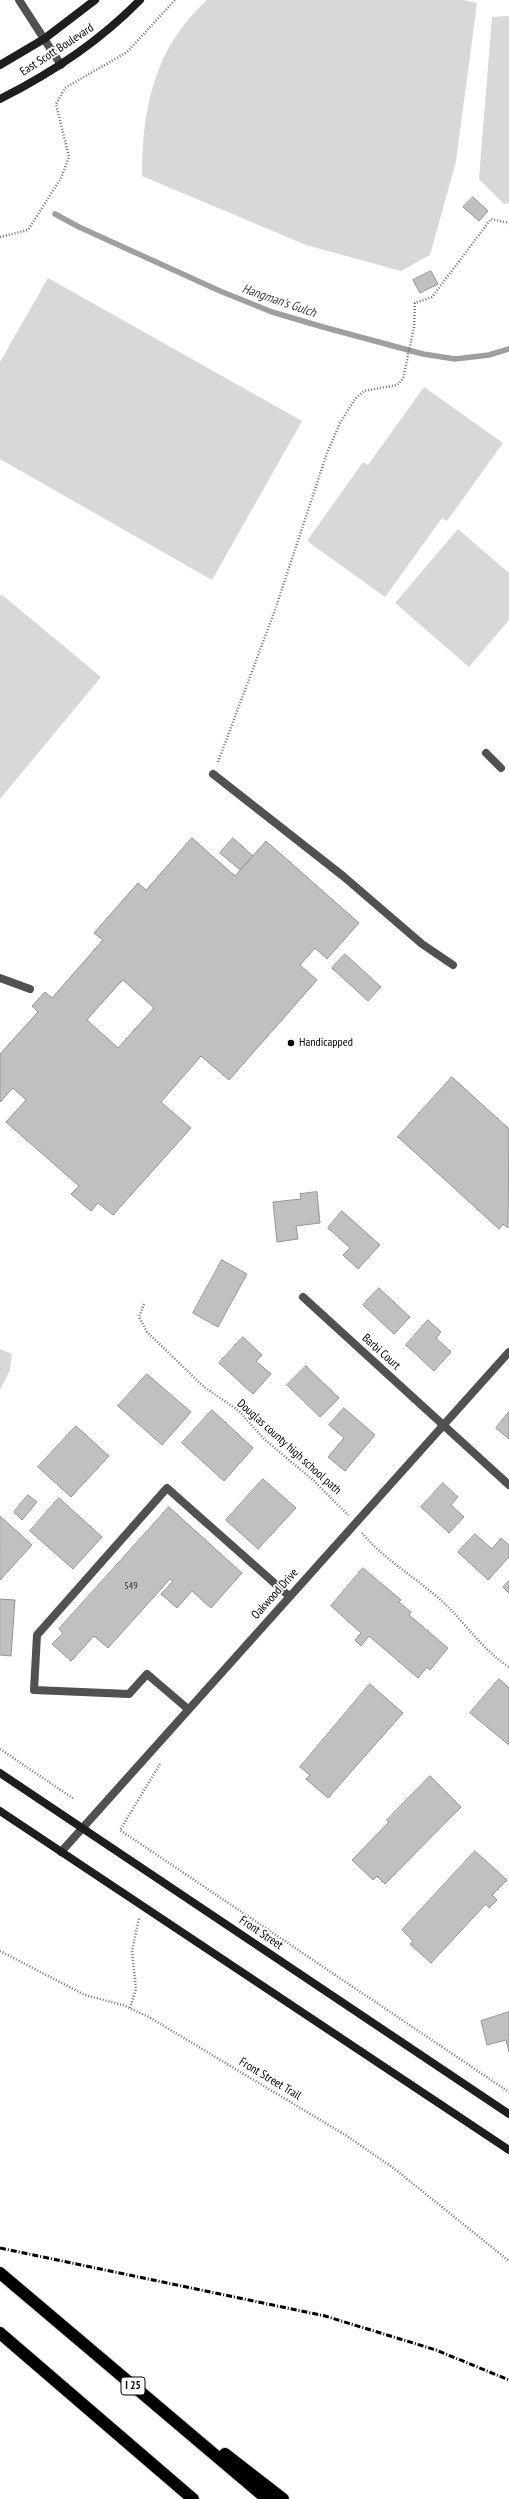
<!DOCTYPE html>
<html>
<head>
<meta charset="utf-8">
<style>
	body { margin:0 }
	canvas { display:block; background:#fff }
</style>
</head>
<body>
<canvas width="509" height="2499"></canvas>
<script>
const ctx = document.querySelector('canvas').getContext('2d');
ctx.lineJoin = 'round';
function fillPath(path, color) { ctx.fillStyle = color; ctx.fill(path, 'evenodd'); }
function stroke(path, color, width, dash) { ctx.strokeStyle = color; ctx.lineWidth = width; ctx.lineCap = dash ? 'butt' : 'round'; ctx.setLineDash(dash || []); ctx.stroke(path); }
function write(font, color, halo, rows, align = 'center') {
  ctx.font = font + ' "PT Sans Narrow",sans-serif'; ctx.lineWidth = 3.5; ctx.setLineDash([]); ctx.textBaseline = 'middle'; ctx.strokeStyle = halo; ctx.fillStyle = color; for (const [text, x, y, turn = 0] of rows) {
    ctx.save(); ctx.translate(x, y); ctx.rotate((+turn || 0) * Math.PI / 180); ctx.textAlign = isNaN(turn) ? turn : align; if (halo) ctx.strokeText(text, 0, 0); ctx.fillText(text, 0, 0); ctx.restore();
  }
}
const green = new Path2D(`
	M207,0H464L477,3L456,161L430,255L401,271L306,245L142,176C142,109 154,48 207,0Z
	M509,16V203L504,204L479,179L492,17Z
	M48,278L302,421L212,580L0,459V362Z
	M424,387L503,443L447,521L442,518L385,597L307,541L363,462L368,465Z
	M458,529L509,573V620L469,667L395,603Z
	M1,594L101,677L0,799V596Z
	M0,1349L12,1354L10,1370L0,1390Z`);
const stream = new Path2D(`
	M55,214L79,227L220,291L272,312L323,327L423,354L455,359L489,355L509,349`);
const building = new Path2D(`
	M473,197L488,211L479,221L463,207Z
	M431,271L438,284L420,293L413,280Z
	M192,838L235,876L266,841L359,923L327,959L315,948L300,965L317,980L229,1080L201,1056L161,1102L191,1128L113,1215L98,1203L91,1211L71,1194L79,1186L6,1122L26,1100L13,1088L0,1102V1054L38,1012L32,1006L45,992L52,998L103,940L94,933L138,883L146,890ZM123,980L154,1008L118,1048L87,1020Z
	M233,838L253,856L240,870L220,853Z
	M345,954L381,987L368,1001L332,968Z
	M452,1077L509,1129L508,1228L503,1224L499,1229L398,1137Z
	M317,1192L320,1223L296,1226L298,1239L277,1242L273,1202L301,1199L300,1194Z
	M342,1211L380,1245L358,1269L343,1255L350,1248L328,1228Z
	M222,1260L247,1274L218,1327L193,1313Z
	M379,1288L410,1317L394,1334L363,1305Z
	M428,1320L441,1332L436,1338L451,1352L434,1371L406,1345Z
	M243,1337L262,1355L256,1361L271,1374L253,1394L219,1363Z
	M306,1366L339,1398L320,1417L287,1385Z
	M147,1374L191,1412L162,1445L118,1406Z
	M344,1408L375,1435L345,1471L328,1457L344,1438L329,1425Z
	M212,1410L253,1448L224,1481L182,1443Z
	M509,1412V1439L496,1428Z
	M76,1426L109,1456L71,1497L38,1467Z
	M263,1479L296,1508L258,1549L226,1520Z
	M443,1483L458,1497L451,1505L464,1517L449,1533L421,1507Z
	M28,1495L37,1502L22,1520L14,1512Z
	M59,1498L102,1537L73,1569L30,1531Z
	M169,1507L242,1573L211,1608L192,1591L177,1608L161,1594L173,1581L170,1579L108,1648L94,1636L71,1661L52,1644L63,1633L59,1629Z
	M0,1516L32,1545L0,1580Z
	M475,1534L492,1549L501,1538L509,1545V1557L488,1580L458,1552Z
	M363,1568L401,1600L399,1602L411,1612L409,1615L448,1648L430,1670L427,1667L418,1678L369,1636L361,1646L355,1640L361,1633L331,1606Z
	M509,1581V1593L503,1587Z
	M0,1599L15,1600L11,1656L0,1655Z
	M499,1679L509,1688V1745L470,1713Z
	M370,1684L403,1713L328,1798L306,1779L310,1775L300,1767Z
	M430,1776L461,1807L385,1884L377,1876L373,1880L352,1860L389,1822L387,1820Z
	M475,1851L507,1880L492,1895L497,1900L489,1908L486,1904L431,1963L410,1944L413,1941L402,1930Z
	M509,2012V2052L506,2040L487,2045L481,2021Z`);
const path = new Path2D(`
	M0,237L28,230L61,178L69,157L56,104L65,88L127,52L175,0
	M218,762L275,610L327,453L340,423L355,399L364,391L397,385L403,379L414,327L415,303L432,297L491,219L509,223
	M144,1304L139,1317L147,1332L204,1387L239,1411L264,1439L314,1481L348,1515
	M362,1533C386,1562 421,1580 448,1607C468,1627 484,1651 509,1667
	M0,1749L74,1799
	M160,1764L120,1830L509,2092
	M0,1951L85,1995L123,2005L149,2017L347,2136L396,2170L509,2261
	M130,2008L136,1989L132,1951L139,1918`);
const lane = new Path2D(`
	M486,753L501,768
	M213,774L343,876L422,944L453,965
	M0,978L30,989
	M188,1709L147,1674L129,1694L34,1690L37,1635L167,1488L289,1596`);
const street = new Path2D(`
	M19,0L61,65
	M303,1297L509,1485
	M61,1852L509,1352`);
const secondary = new Path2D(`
	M0,65L44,39L95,0
	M0,99C52,73 99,42 140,0
	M0,1773L509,2114
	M0,1811L509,2150`);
const highway = new Path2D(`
	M0,2273L267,2499
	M0,2333L193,2499
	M225,2454L283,2499`);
const rail = new Path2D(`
	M0,2248L325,2316L436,2350L509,2380`);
const markers = [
	[291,1043,4,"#000"]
];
const numberNames = [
	["549",131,1586]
];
const shields = [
	[133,2386,24]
];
const shieldNames = [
	["I 25",133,2386]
];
const streetNames = [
	["East Scott Boulevard",57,50,-33],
	["Barbi Court",381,1352,42],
	["Douglas county high school path",289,1447,42],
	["Oakwood Drive",275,1594,-48],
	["Front Street",261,1933,34],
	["Front Street Trail",270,2079,31]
];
const poiNames = [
	["Handicapped",299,1043]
];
const waterNames = [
	["Hangman's Gulch",279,301,19]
];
fillPath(green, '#d8d8d8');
stroke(stream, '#9f9f9f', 5.5);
fillPath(building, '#c0c0c0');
stroke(building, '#959595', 1);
stroke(highway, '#dbdbdb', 14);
stroke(path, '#737373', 2.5, [1, 2]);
stroke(lane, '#515151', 8);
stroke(street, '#515151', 8);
stroke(secondary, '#1e1e1e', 8);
stroke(highway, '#000', 12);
stroke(rail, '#000', 3, [6, 2, 1, 2]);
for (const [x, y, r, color] of markers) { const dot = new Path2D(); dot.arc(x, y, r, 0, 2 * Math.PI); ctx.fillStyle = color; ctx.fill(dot); stroke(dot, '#fff', 1.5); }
write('10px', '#303030', null, numberNames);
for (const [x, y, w] of shields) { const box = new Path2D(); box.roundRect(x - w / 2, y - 9, w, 18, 3); ctx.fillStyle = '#fff'; ctx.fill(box); stroke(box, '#000', 1); }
write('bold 11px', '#000', null, shieldNames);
write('12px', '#000', '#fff', streetNames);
write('12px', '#000', '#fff', poiNames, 'left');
write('italic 13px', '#404040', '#fff', waterNames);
</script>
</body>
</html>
